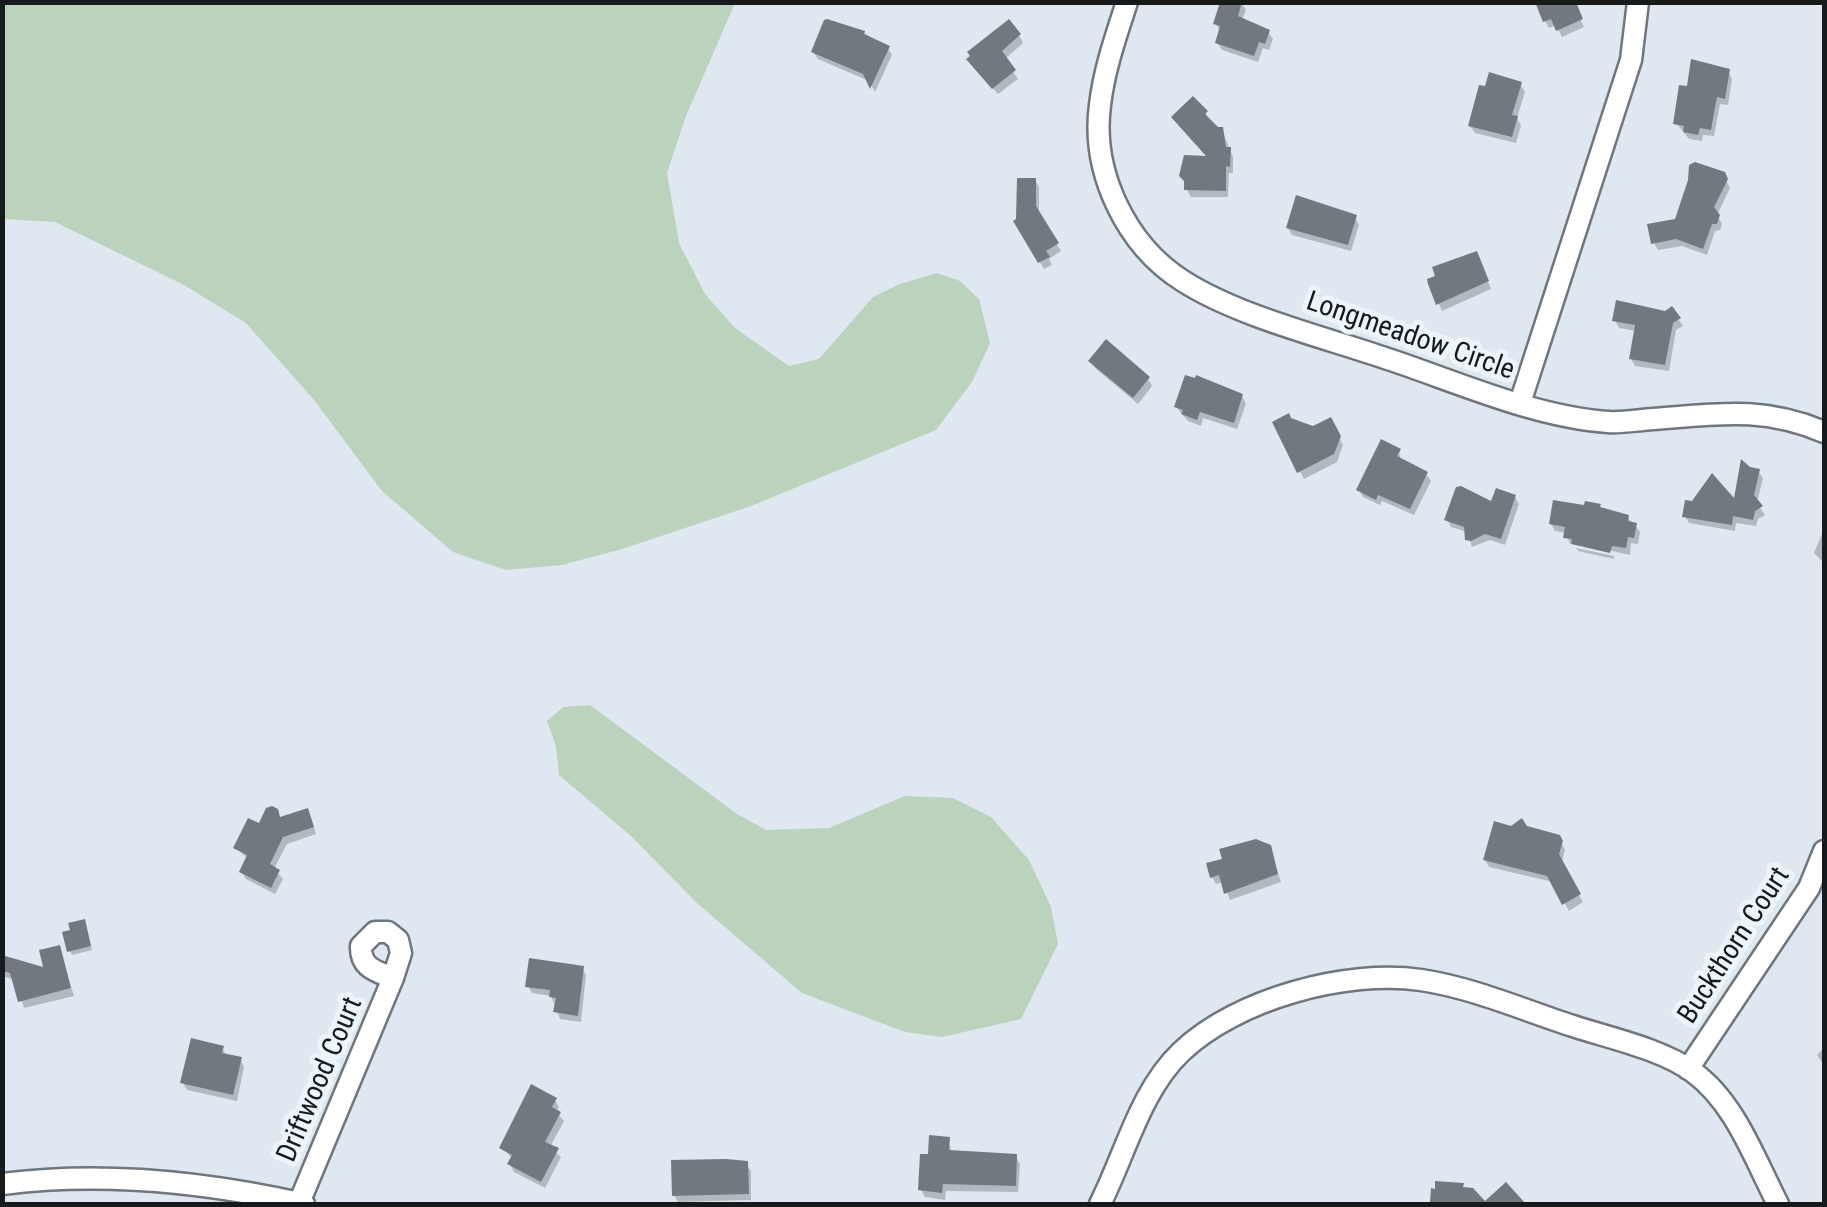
<!DOCTYPE html>
<html>
<head>
<meta charset="utf-8">
<style>
	body { margin:0 }
	#map { position:relative; width:1827px; height:1207px; overflow:hidden; background:#dfe7f0; font-family:"Roboto Condensed",sans-serif }
	canvas { display:block }
	.frame { position:absolute; inset:0; border:5px solid #171a1d; pointer-events:none }
</style>
</head>
<body>
<div id="map">
<canvas width="1827" height="1207"></canvas>
<div class="frame"></div>
</div>
<script>
const ctx = document.querySelector('canvas').getContext('2d');
ctx.lineJoin = 'round';
function fillPath(path, color) { ctx.fillStyle = color; ctx.fill(path, 'evenodd'); }
function stroke(path, color, width, dash) { ctx.strokeStyle = color; ctx.lineWidth = width; ctx.lineCap = dash ? 'butt' : 'round'; ctx.setLineDash(dash || []); ctx.stroke(path); }
function write(font, color, halo, rows, align = 'center') {
  ctx.font = font + ' "Roboto Condensed",sans-serif'; ctx.lineWidth = 10; ctx.setLineDash([]); ctx.textBaseline = 'middle'; ctx.strokeStyle = halo; ctx.fillStyle = color; for (const [text, x, y, turn = 0] of rows) {
    ctx.save(); ctx.translate(x, y); ctx.rotate((+turn || 0) * Math.PI / 180); ctx.textAlign = isNaN(turn) ? turn : align; if (halo) ctx.strokeText(text, 0, 0); ctx.fillText(text, 0, 0); ctx.restore();
  }
}
const green = new Path2D(`
	M2,3H735L686,116L667,173L679,243L705,294L735,328L789,366L819,359L873,297L900,284L937,273L960,281L979,299L990,343L972,382L936,430L751,506L622,549L562,565L506,570L453,552L382,491L314,400L246,323L184,285L55,222L3,219Z
	M590,705L737,814L766,830L829,828L905,796L953,798L991,817L1029,860L1051,907L1058,944L1021,1019L942,1037L905,1032L802,993L697,903L631,836L559,775L556,746L547,721L563,707Z`);
const shadow = new Path2D(`
	M1241,2L1246,10L1242,20L1268,32L1273,39L1269,50L1263,48L1258,62L1222,50L1217,42L1221,33L1216,24Z
	M1572,2L1584,27L1562,37L1556,25L1549,28L1545,21Z
	M864,33L888,48L892,55L875,92L869,81L818,59L813,52Z
	M1019,35L1023,43L1005,59L1018,79L998,94L973,67Z
	M1728,71L1732,79L1728,105L1720,104L1714,136L1703,135L1702,141L1689,139L1676,123Z
	M1520,84L1525,92L1517,118L1521,126L1516,143L1475,133L1470,126Z
	M1206,113L1209,121L1222,130L1233,157V173H1229L1228,197H1191L1187,190L1209,158L1178,125Z
	M1723,174L1730,188L1717,215L1722,224L1720,230L1715,231L1707,255L1682,246L1658,250L1654,243L1677,221L1690,180Z
	M1035,180L1039,187V215L1061,251L1049,259L1052,265L1044,269L1016,222Z
	M1355,217L1359,225L1351,251L1292,235L1288,228Z
	M1480,261L1491,289L1442,311L1430,284Z
	M1672,310L1683,326L1676,330L1669,371L1635,366L1631,359L1636,331L1619,328L1615,321L1665,314Z
	M1091,361L1148,379L1152,386L1138,404L1095,368Z
	M1242,396L1246,404L1237,429L1203,418L1201,426L1188,421L1176,407Z
	M1330,420L1343,445L1337,462L1304,479L1275,423L1314,428Z
	M1399,451L1401,461L1426,474L1431,481L1414,515L1382,501L1380,505L1363,497L1359,490Z
	M1749,469L1758,471L1763,478L1757,503L1765,515L1758,519L1756,526L1736,523L1735,531L1689,523L1685,516L1735,504Z
	M1515,497L1519,504L1505,545L1490,540L1472,547L1467,532L1451,527L1447,519Z
	M1602,511L1627,517L1635,525L1640,532L1638,544L1631,543L1630,555L1572,542L1570,544L1566,533L1555,531L1551,524Z
	M1823,531L1824,532V563L1814,553Z
	M1576,548L1614,556V559L1578,551Z
	M311,818L316,834L287,844L274,869L283,879L275,894L246,879L242,872L248,859L236,848L260,827L281,820Z
	M1525,828L1558,837L1565,850L1561,864L1583,902L1569,911L1553,882L1489,867L1485,860L1512,829Z
	M1269,847L1281,882L1230,900L1223,882L1216,884L1212,877Z
	M86,926L92,950L72,955L70,951Z
	M59,948L74,996L24,1008L15,980L2,976V958L47,970Z
	M582,968L586,975L581,1022L560,1019L551,996L532,993L528,986Z
	M222,1048L227,1056L240,1059L244,1067L237,1101L187,1090L183,1083Z
	M1824,1048V1065L1817,1055Z
	M555,1100L559,1107L556,1112L564,1121L550,1147L561,1157L545,1188L514,1172L510,1164L513,1159L502,1148Z
	M948,1139L952,1153L1016,1157L1020,1164L1018,1192L946,1191L945,1200L925,1197L921,1190L930,1157Z
	M746,1164L751,1171V1200L678,1202L674,1195Z
	M1464,1190H1472L1484,1204L1433,1203Z`);
const building = new Path2D(`
	M1220,2H1242L1238,16L1270,30L1265,44L1259,42L1254,56L1215,43L1220,26L1213,24Z
	M1535,2H1576L1583,19L1556,31L1551,19L1543,22Z
	M827,19L865,31L864,34L890,46L870,89L863,74L811,52L824,20Z
	M1009,19L1021,34L1002,51L1016,70L992,89L966,59L970,56L967,52Z
	M1691,59L1730,69L1725,99L1717,97L1711,130L1700,128L1698,135L1683,132L1684,126L1673,124L1679,85L1687,86Z
	M1489,72L1522,82L1512,115L1518,116L1512,137L1468,126L1479,85L1485,86Z
	M1193,96L1208,111L1205,114L1218,127H1223L1226,147H1231L1230,167L1226,166V191L1184,190V181L1179,176L1184,155L1206,156L1171,117Z
	M1695,162L1725,172L1728,179L1714,207L1720,215L1717,224H1712L1703,249L1676,239L1651,244L1647,224L1675,219L1688,180L1689,165Z
	M1017,178H1036V206L1059,243L1046,251L1050,257L1038,263L1013,221L1016,219Z
	M1296,195L1357,215L1348,245L1286,228Z
	M1477,251L1489,281L1436,305L1428,284L1427,279L1435,276L1432,267Z
	M1616,300L1665,311L1672,306L1681,318L1673,323L1665,365L1629,359L1635,325L1612,321Z
	M1106,339L1150,377L1133,398L1088,361Z
	M1185,375L1195,378L1196,375L1243,394L1234,423L1200,412L1197,420L1181,414L1183,410L1174,407Z
	M1289,413L1291,418L1313,426L1331,417L1341,436L1334,454L1297,473L1272,422Z
	M1381,439L1401,449L1397,456L1428,472L1410,509L1378,495L1376,500L1356,490Z
	M1741,459L1750,467L1760,469L1754,495L1763,506L1755,511L1753,520L1733,516L1732,525L1682,517L1685,500L1692,501L1712,473L1734,498Z
	M1461,486L1491,501L1496,488L1516,495L1501,539L1485,534L1471,541L1465,540L1464,527L1444,520L1456,487Z
	M1553,500L1584,505L1585,501L1601,504L1600,507L1629,515L1628,521L1637,523L1634,538L1628,537L1626,548L1612,546L1610,553L1571,544L1572,539L1563,538L1565,527L1549,524Z
	M272,806L278,809L280,817L308,808L314,827L283,837L270,864L280,870L271,888L239,872L247,855L233,848L248,818L259,823L266,808Z
	M1522,818L1527,826L1560,835L1563,841L1559,854L1581,894L1562,905L1547,876L1483,860L1494,821L1511,826Z
	M1256,839L1271,845L1278,874L1224,894L1219,875L1210,878L1206,863L1222,859L1219,849Z
	M85,919L91,946L67,952L62,932L70,930L68,923Z
	M60,945L71,988L18,1002L10,973L2,971V955L43,967L39,950Z
	M529,958L584,966L578,1016L553,1012L556,998L549,997L550,990L525,987Z
	M191,1038L224,1046L222,1053L242,1057L233,1095L180,1083Z
	M531,1084L557,1098L552,1107L561,1112L545,1142L559,1148L541,1182L507,1164L512,1155L499,1148Z
	M929,1135L950,1137L949,1150L1017,1154L1016,1186L943,1184L942,1193L918,1190L920,1154H928Z
	M726,1159L748,1161L749,1194L672,1196L671,1160Z
	M1435,1181L1464,1183L1463,1187L1473,1188L1485,1201L1506,1182L1526,1204L1430,1203L1431,1188L1435,1189Z`);
const street = new Path2D(`
	M1127,2C1116,36 1104,70 1100,105C1091,172 1126,245 1183,281C1238,316 1320,336 1382,357C1453,380 1533,417 1608,422C1622,423 1638,420 1653,419C1718,414 1763,406 1824,432
	M1520,403L1631,60L1638,2
	M1688,1069L1809,888L1824,851
	M2,1184C103,1171 206,1182 304,1204
	M299,1203L393,978L401,953L398,940L388,932H375L361,946C360,968 376,971 393,978
	M1100,1204C1125,1155 1140,1091 1181,1052C1236,999 1347,969 1421,980C1474,988 1523,1010 1573,1026C1609,1038 1662,1049 1693,1072C1735,1102 1755,1160 1778,1204`);
const streetNames = [
	["Longmeadow Circle",1410,337,19],
	["Buckthorn Court",1735,946,-57],
	["Driftwood Court",321,1080,-67]
];
fillPath(green, '#bbd2bc');
fillPath(shadow, '#0003');
fillPath(building, '#717880');
stroke(street, '#6f767d', 25);
stroke(street, '#fff', 20);
write('28px', '#171a1d', '#ecf5fd', streetNames);
</script>
</body>
</html>
